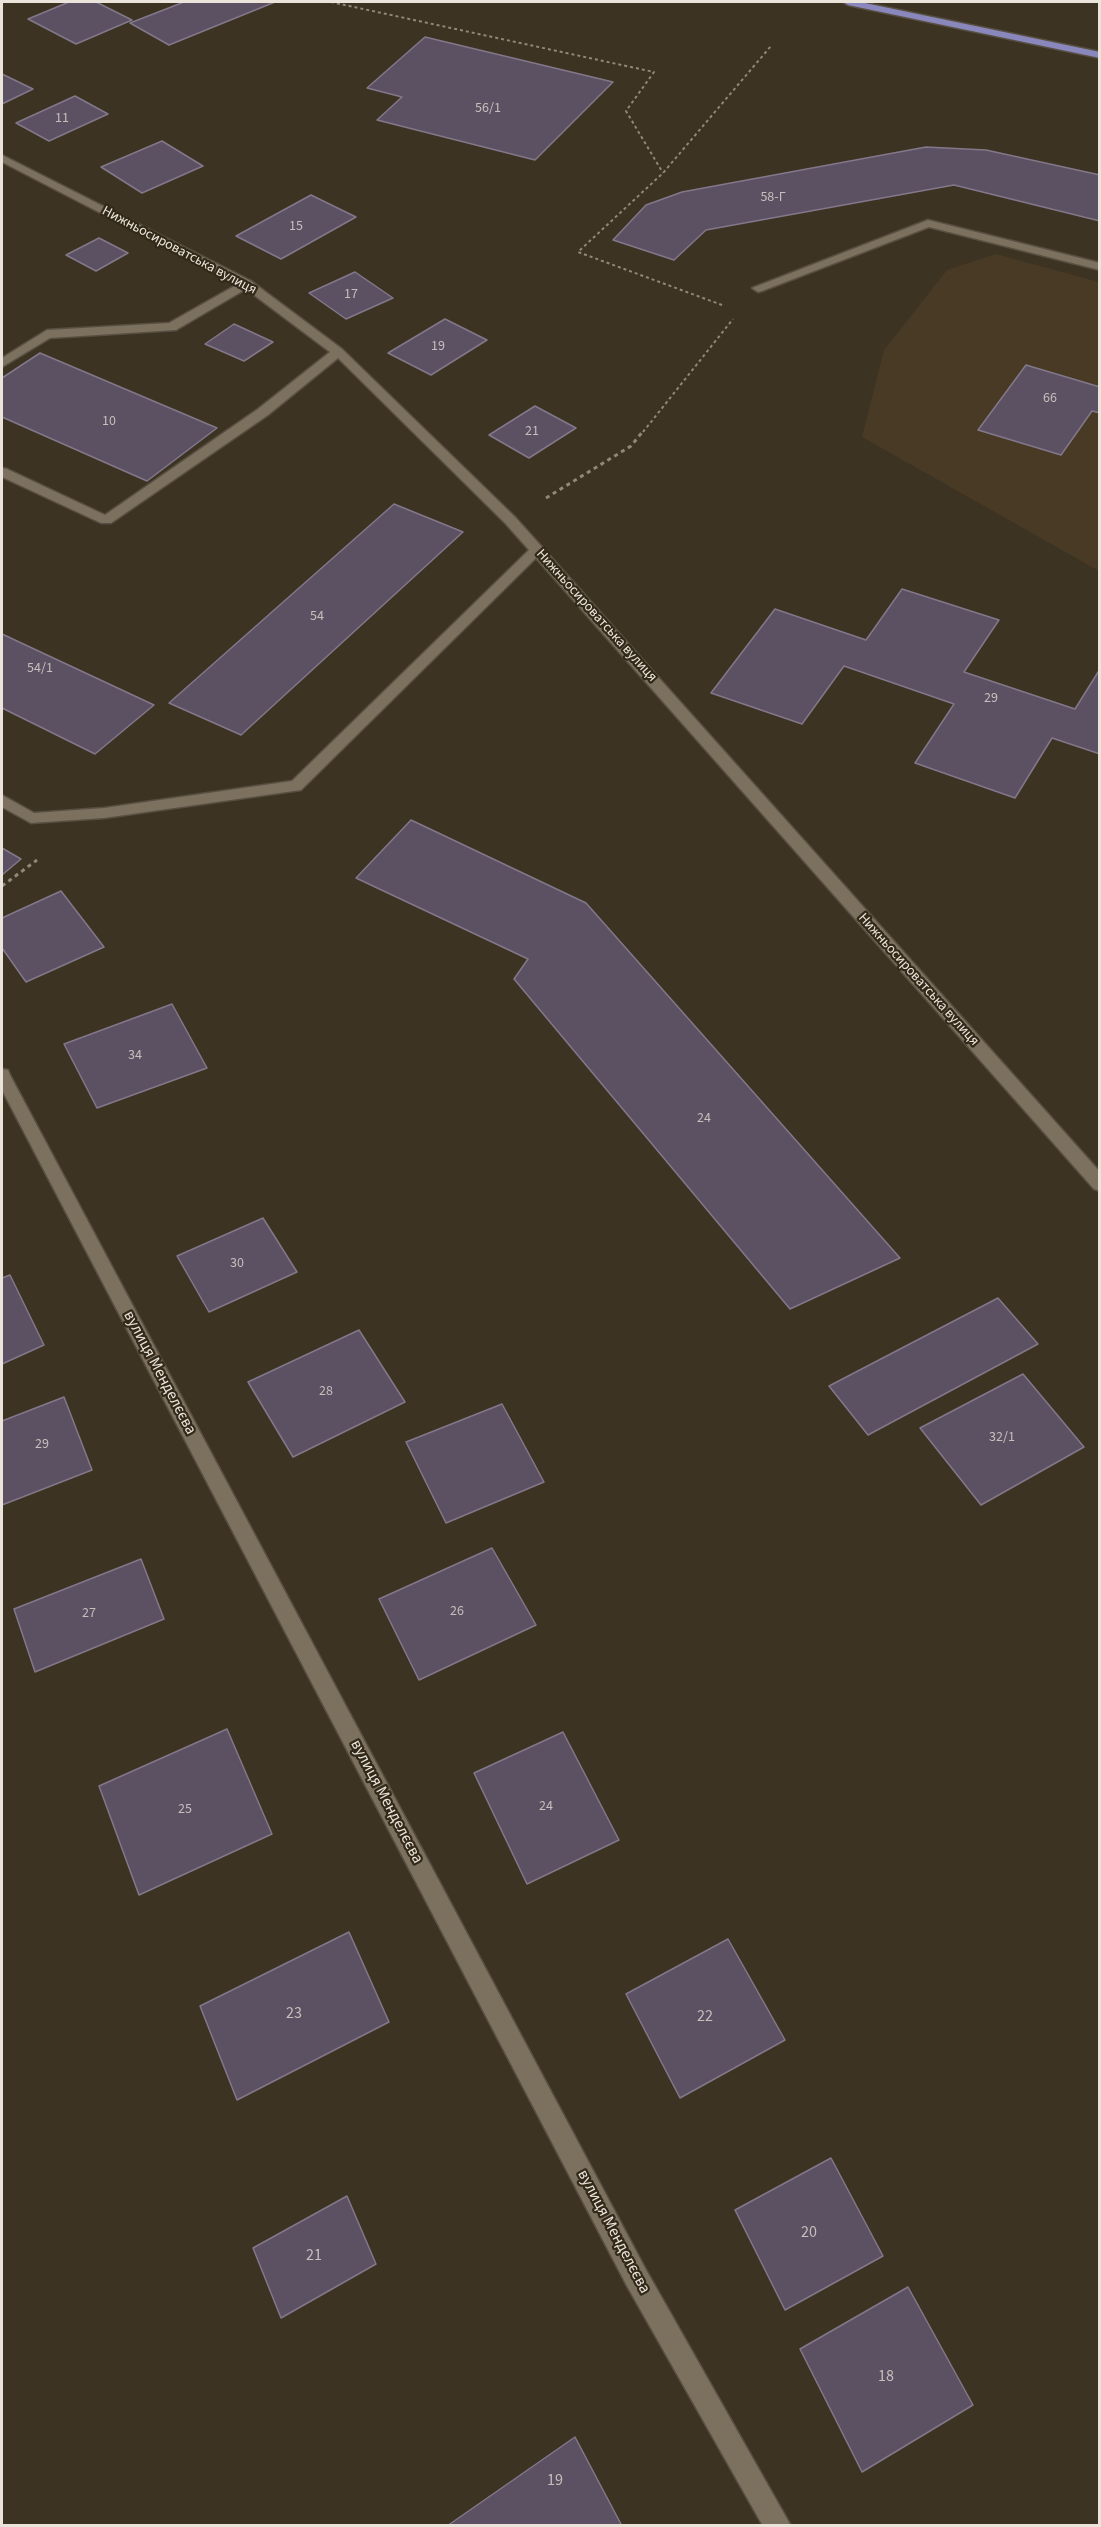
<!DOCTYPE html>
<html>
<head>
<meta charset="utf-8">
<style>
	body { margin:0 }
	#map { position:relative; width:1101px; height:2527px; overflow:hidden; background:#3d3323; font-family:"Source Sans 3",sans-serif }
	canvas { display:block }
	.frame { position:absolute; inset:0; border:3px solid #eae4da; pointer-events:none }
</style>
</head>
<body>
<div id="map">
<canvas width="1101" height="2527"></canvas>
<div class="frame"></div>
</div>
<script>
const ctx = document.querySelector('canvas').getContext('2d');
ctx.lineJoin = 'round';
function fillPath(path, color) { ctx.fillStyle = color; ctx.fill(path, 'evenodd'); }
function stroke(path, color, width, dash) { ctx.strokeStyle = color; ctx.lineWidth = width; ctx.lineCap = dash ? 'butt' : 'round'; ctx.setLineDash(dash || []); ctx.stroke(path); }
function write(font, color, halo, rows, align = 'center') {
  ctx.font = font + ' "Source Sans 3",sans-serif'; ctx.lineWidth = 4.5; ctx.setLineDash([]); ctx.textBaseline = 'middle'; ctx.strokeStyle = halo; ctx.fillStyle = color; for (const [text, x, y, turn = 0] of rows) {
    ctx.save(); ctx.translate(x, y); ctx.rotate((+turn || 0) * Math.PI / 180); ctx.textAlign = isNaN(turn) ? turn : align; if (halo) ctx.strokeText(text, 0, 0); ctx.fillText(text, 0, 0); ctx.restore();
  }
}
const built = new Path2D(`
	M996,254L1099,282V571L862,437L884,350L947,270Z`);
const building = new Path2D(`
	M69,2H96L132,20L76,44L28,19Z
	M184,2H275L169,45L130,23Z
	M425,37L613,82L535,160L377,120L402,97L367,88Z
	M2,74L33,89L2,104Z
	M75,96L108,114L49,141L16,123Z
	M162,141L203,166L142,193L101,167Z
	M926,147L986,150L1100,175V221L954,185L706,230L674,260L613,240L646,205L682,192Z
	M311,195L356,217L281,259L236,236Z
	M99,238L128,253L96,271L66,255Z
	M355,272L393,298L346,319L309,293Z
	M445,319L487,340L431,375L388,353Z
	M234,324L273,342L244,361L205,344Z
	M40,353L217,428L147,481L2,417V378Z
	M1026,365L1100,387V413L1092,411L1061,455L978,430Z
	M535,406L576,428L529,458L489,435Z
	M394,504L463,532L241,735L169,703Z
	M902,589L999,620L964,672L1075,709L1100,669V754L1052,738L1015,798L915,763L954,704L844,666L802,724L711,693L775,609L866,640Z
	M2,634L154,705L95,754L2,708Z
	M411,820L586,903L900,1258L790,1309L514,979L528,959L356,878Z
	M2,848L21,859L2,875Z
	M61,891L104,947L26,982L2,948V918Z
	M172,1004L207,1068L97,1108L64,1044Z
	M263,1218L297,1272L209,1312L177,1256Z
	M10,1275L44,1345L2,1364V1278Z
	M998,1298L1038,1344L868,1435L829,1386Z
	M359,1330L405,1402L293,1457L248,1382Z
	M1023,1374L1084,1447L981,1505L920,1428Z
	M64,1397L92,1470L2,1505V1421Z
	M502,1404L544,1482L446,1523L406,1442Z
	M492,1548L536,1625L419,1680L379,1599Z
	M141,1559L164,1619L35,1672L14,1609Z
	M227,1729L272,1834L139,1895L99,1786Z
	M563,1732L619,1840L527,1884L474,1773Z
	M349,1932L389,2022L237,2100L200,2006Z
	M728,1939L785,2040L680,2098L626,1994Z
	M831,2158L883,2256L785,2310L735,2210Z
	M347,2196L376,2264L281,2318L253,2248Z
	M908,2287L973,2405L862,2472L800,2349Z
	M575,2437L622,2526H447Z`);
const pathFar1 = new Path2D(`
	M331,2L654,72L626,111L663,173
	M722,305L578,252L663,173L771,46
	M643,432L733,319`);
const path = new Path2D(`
	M546,498L631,446L644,430
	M2,886L37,860`);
const minor = new Path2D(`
	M2,155L251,281L342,349L515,517L542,547L1100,1172V1191L1094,1189L536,558L301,790L104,818L31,823L2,807V795L34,813L104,808L292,781L529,550L505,523L338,358L268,415L111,523H101L2,477V468L7,469L105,515L258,409L330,352L246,289L176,330L50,338L2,367V358L47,330L169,323L238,284L2,162Z
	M928,220L1100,263V270L929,227L762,291L758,292L752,288Z
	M2,1069L8,1070L10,1075L645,2268L791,2526H763L627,2286L2,1090Z`);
const major = new Path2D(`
	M843,2H860L1100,52V58L848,5Z`);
const numberNames = [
	["56/1",488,109],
	["11",62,119],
	["58-Г",773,198],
	["15",296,227],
	["17",351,295],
	["19",438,347],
	["66",1050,399],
	["10",109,422],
	["21",532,432],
	["54",317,617],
	["54/1",40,669],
	["29",991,699],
	["34",135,1056],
	["24",704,1119],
	["30",237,1264],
	["28",326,1392],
	["32/1",1002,1438],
	["29",42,1445],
	["26",457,1612],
	["27",89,1614],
	["24",546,1807],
	["25",185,1810]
];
const farStreetnames = [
	["Нижньосироватська вулиця",179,251,28],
	["Нижньосироватська вулиця",596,616,48],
	["Нижньосироватська вулиця",918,980,48]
];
const streetNames = [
	["вулиця Менделєєва",159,1373,62],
	["вулиця Менделєєва",386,1802,62],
	["вулиця Менделєєва",613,2232,62]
];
const nearNumbernames = [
	["23",294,2014],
	["22",705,2017],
	["20",809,2233],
	["21",314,2256],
	["18",886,2377],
	["19",555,2481]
];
fillPath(built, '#483a24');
fillPath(building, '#5c5162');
stroke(building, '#83788a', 1.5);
stroke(minor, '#574f41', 3);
stroke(major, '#574f41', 3);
stroke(pathFar1, '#90887b', 2, [3, 3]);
stroke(path, '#90887b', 3, [4, 4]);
fillPath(minor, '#7c705e');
fillPath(major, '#8a87bc');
write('14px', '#c6bfbc', null, numberNames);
write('14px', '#eae4da', '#332919', farStreetnames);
write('16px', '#eae4da', '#332919', streetNames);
write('16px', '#c6bfbc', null, nearNumbernames);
</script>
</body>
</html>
